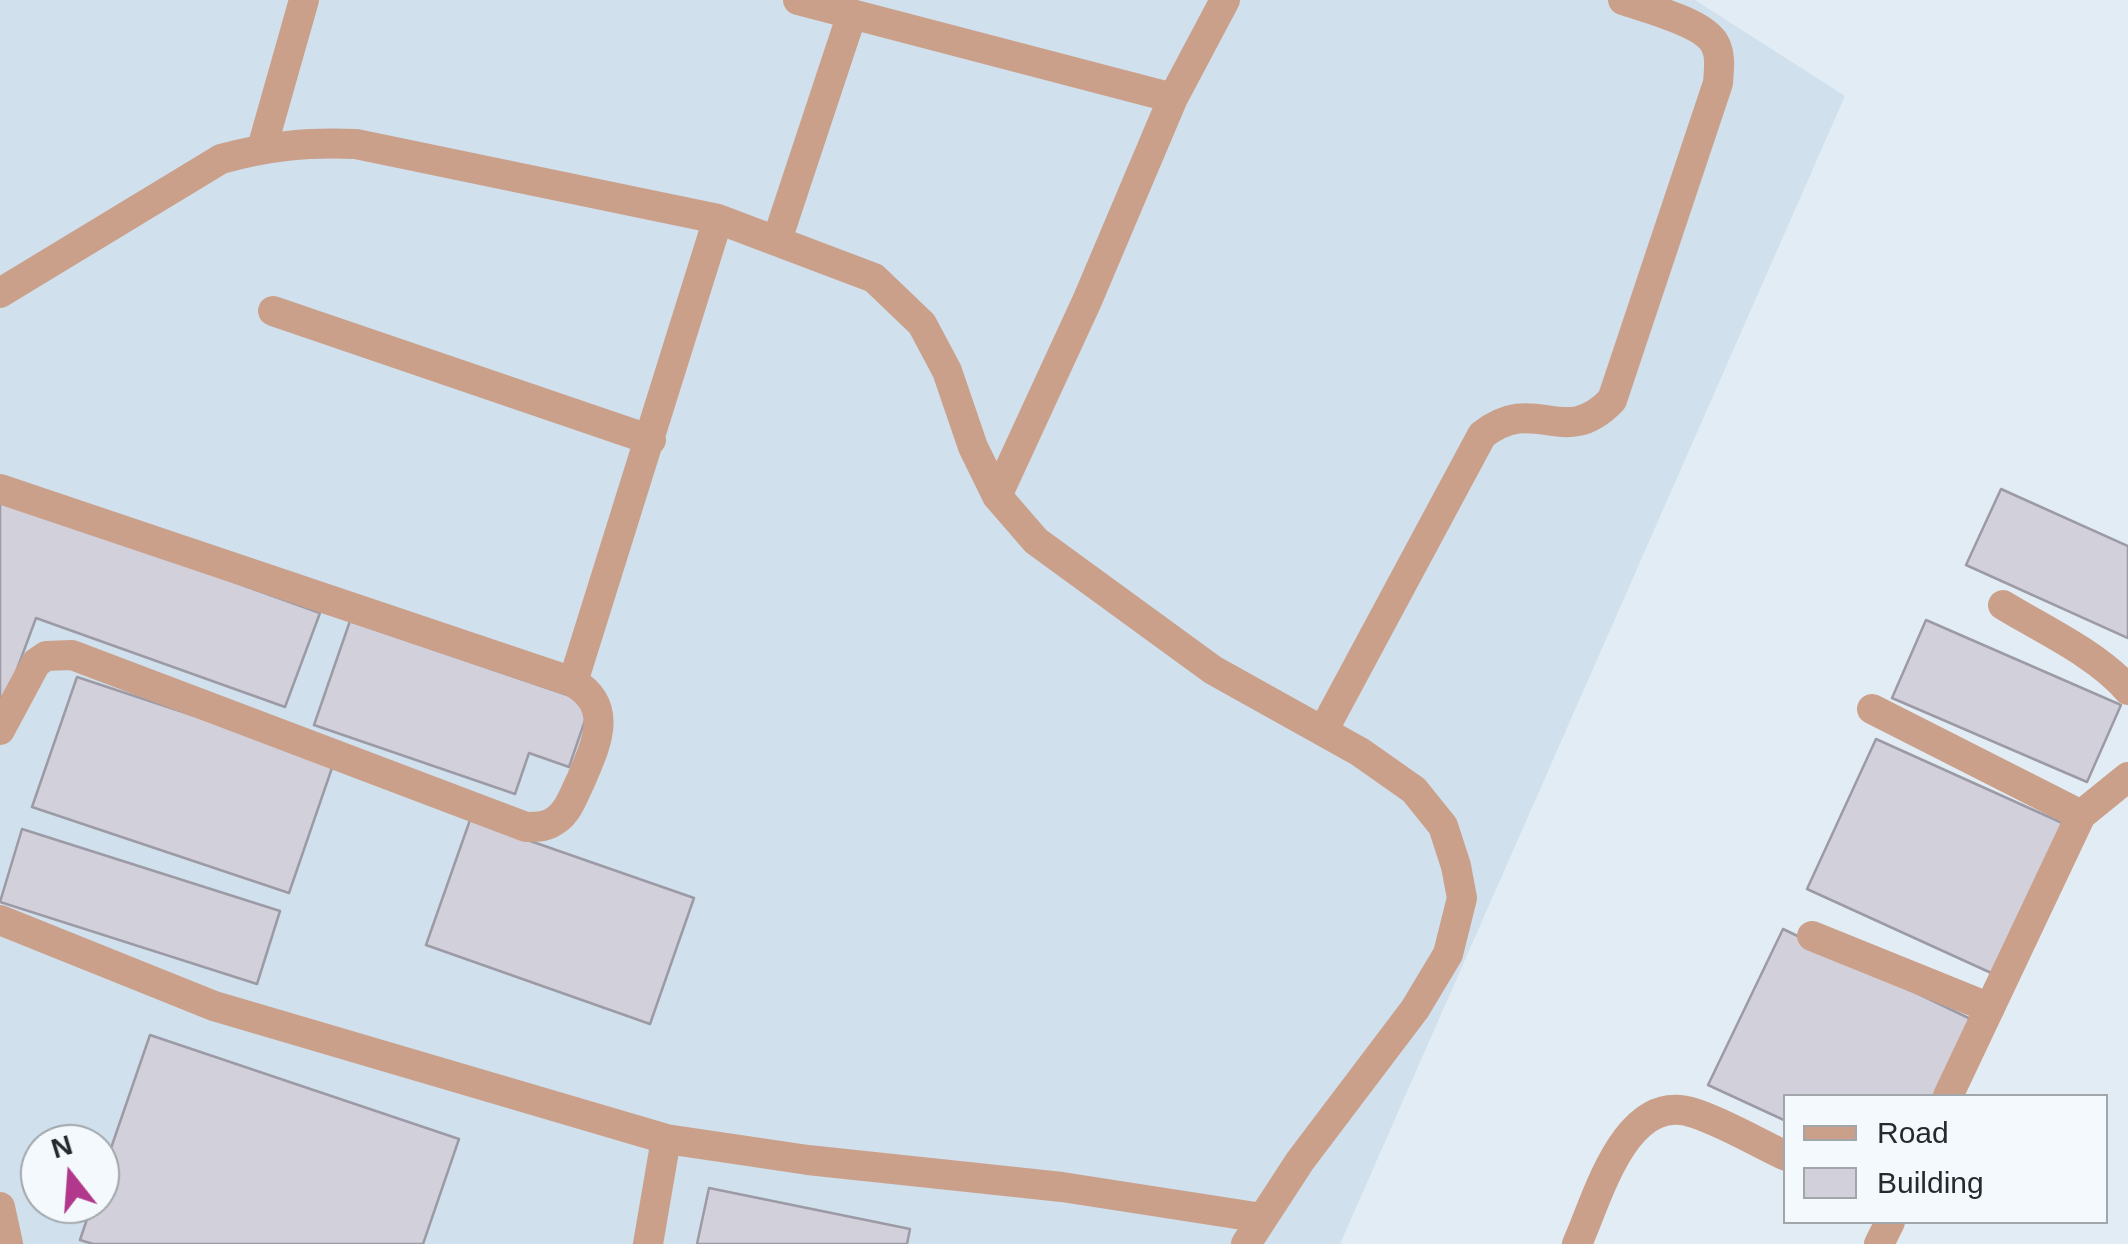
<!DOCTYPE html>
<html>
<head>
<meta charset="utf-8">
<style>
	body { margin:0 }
	#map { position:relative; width:2128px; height:1244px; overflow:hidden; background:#e2ecf4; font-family:Arial,sans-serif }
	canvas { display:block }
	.legend { position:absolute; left:1783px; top:1094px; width:325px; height:130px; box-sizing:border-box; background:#f3f9fd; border:2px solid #a1a6aa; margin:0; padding:12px 18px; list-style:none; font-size:30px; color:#262a2d }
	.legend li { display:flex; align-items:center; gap:20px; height:50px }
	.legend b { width:50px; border:2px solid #a1a6aa }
	.north { position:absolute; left:20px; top:1124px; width:100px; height:100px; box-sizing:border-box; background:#f3f9fd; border:2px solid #a1a6aa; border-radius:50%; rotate:343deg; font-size:28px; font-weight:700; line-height:40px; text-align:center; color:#262a2d }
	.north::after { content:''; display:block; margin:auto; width:35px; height:45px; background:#b2388c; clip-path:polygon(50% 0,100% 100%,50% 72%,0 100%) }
</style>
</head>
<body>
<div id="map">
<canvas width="2128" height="1244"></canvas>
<ul class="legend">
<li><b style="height:12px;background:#cba08b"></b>Road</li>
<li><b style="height:28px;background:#d2d0db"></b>Building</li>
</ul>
<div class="north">N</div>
</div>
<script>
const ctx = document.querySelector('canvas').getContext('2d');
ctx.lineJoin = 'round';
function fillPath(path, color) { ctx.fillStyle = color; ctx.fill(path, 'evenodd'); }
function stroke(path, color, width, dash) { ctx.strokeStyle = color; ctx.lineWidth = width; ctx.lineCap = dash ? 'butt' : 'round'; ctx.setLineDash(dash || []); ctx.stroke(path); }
const built = new Path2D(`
	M0,0H1695L1845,96L1340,1244H0ZM40,1144H100V1204H40Z`);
const building = new Path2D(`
	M2001,489L2128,546V638L1966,565Z
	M0,498L320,613L285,707L36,618L0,715Z
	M1926,620L2121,705L2087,782L1892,698Z
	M350,621L591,703L569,767L529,753L515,794L314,725Z
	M77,677L334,762L289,893L32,807Z
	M1876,739L2069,826L2000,977L1807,889Z
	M470,820L694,898L650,1024L426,945Z
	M22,829L280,911L257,984L0,902Z
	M1783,929L1979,1023L1943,1096H1786V1121L1708,1085Z
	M150,1035L459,1139L423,1244H93L80,1240L92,1204H100V1180Z
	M709,1188L910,1229L907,1244H697Z`);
const minor = new Path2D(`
	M798,0L1173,98
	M262,148L304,0
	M777,240L852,14
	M0,293L221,159C269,146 306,142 356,144L718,219L874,278L922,324L947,371L973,447L997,496L1036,541L1213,670L1360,752L1414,790L1443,826L1456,866L1462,898L1448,954L1415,1009L1300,1161L1246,1244
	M273,311L651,440
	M0,489L573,682C615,707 596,744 581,780C574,794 569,811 556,820C547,827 538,827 526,827L72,655L46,656L36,663L0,730
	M997,496L1087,301L1173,98L1225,0
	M2003,605C2042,629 2099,655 2128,690
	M573,682L718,219
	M1872,709L2081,815
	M1323,731L1482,435C1537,392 1563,451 1612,400L1718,83C1719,69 1721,56 1715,44C1704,22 1646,8 1623,0
	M0,920L214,1006L666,1139L808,1160L1062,1187L1262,1218
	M1812,936L1990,1008
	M1948,1096L2081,815L2128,777
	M0,1207L8,1244
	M648,1244L666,1139
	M1577,1244C1598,1198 1625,1090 1694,1113C1725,1123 1756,1142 1786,1156
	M1879,1244L1890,1222`);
fillPath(built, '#d0e0ed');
fillPath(building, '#d2d0db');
stroke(building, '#9c9aa4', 2.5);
stroke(minor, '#cba08b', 30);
</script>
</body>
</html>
